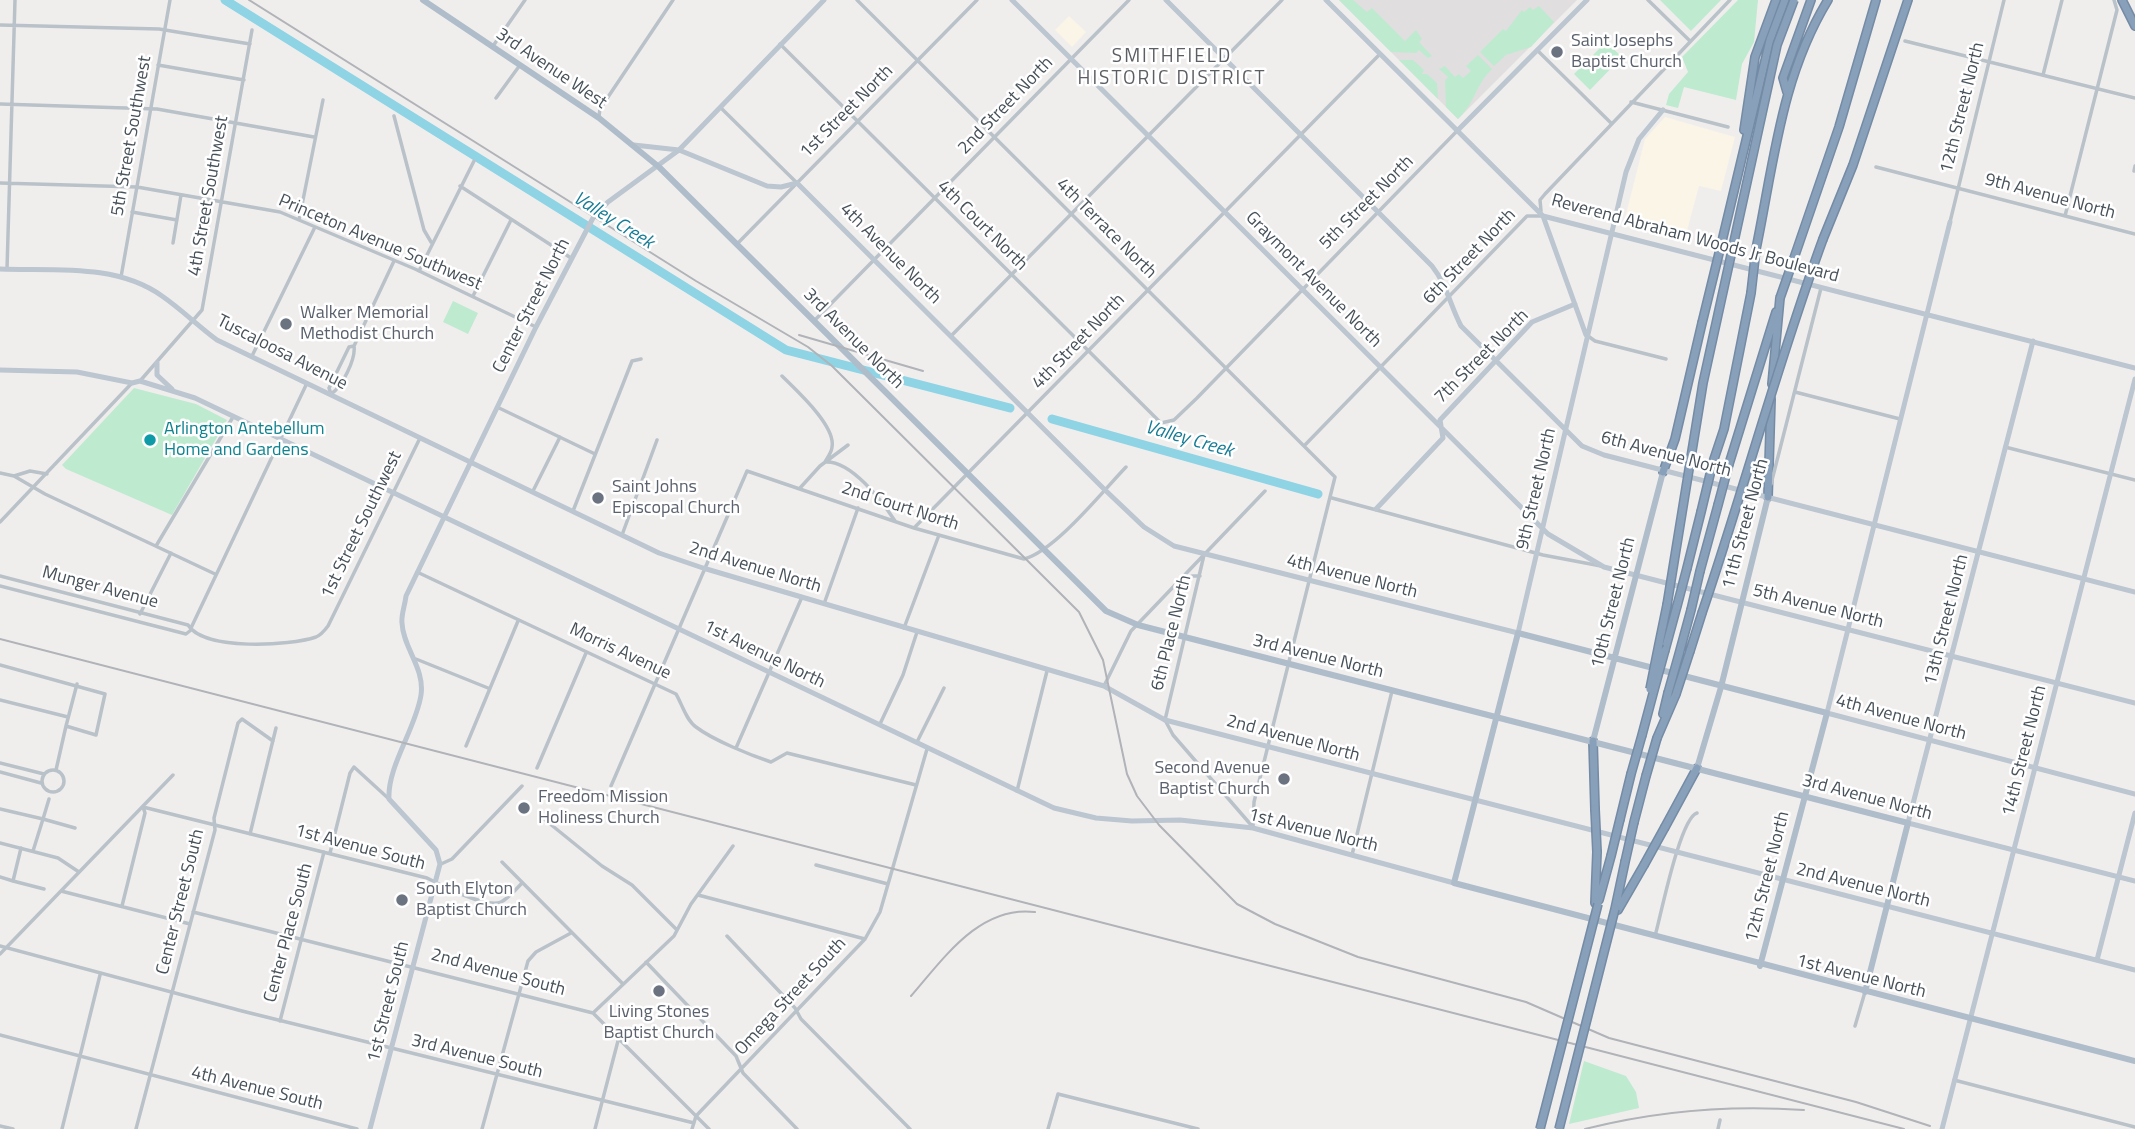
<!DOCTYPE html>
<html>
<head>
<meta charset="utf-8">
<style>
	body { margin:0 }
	canvas { display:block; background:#f0eded }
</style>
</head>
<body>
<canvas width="2135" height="1129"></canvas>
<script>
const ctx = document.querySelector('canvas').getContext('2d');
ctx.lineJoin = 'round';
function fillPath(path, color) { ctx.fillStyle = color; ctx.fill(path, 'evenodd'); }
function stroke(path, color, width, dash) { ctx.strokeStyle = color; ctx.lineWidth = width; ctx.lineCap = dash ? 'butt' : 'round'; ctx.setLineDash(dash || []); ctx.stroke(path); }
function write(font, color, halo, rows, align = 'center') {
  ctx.font = font + ' "Titillium Web",sans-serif'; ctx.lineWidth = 5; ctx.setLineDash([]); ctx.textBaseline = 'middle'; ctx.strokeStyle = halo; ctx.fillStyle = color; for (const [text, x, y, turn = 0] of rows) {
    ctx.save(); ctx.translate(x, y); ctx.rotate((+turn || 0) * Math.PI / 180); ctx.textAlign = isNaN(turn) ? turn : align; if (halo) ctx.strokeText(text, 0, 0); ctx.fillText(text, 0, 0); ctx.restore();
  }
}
const commercial = new Path2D(`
	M1069,16L1086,32L1072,47L1055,30Z
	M1665,117L1735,137L1721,191L1699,186L1684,242L1623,226L1645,139Z`);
const education = new Path2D(`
	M1339,0H1577L1458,119Z`);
const green = new Path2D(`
	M1339,0H1353L1367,12L1372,8L1405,41L1416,30L1422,39L1419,42L1432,56L1428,58L1419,50L1416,53L1391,52Z
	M1660,0H1721L1691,31Z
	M1738,0H1758L1754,42L1742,64L1736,100L1684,87L1678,108L1666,105L1669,94L1688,72L1682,57Z
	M1539,6L1554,22L1531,47L1506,55L1494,66L1480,52L1503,29L1506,31L1522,10L1524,12L1530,7L1533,10Z
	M1606,42L1622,57L1590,90L1574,74Z
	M1478,55L1492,69C1474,87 1476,102 1458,119L1446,107L1445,81L1448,77L1439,69L1445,66L1455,77L1459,74L1463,78L1471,71L1466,66Z
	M1399,60H1413L1424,70L1422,74H1427L1437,83L1438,99Z
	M453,301L478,313L468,334L443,322Z
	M134,388L196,404L227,420L172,515L66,469L62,465Z
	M1584,1061L1626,1076L1636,1092L1639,1108L1569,1124Z`);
const river = new Path2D(`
	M225,0L786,350L1010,408
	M1052,419L1318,494`);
const street = new Path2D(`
	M857,0L1335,477L1254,802L1253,828
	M1648,0L1689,40
	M0,25L159,29L250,44
	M1905,41L2135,98
	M780,44L1161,423L1174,420L1197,398L1457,131
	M493,46L525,0
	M1537,50L1611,123
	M158,65L244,80
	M2043,75L2062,0
	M496,98L520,65
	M1631,102L1728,127
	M0,104L157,109L314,137
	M721,108L797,183
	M394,116L424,230L431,242
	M599,116L600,109L673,0
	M1876,167L2135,234
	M2134,171L2135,166
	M0,183L137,187L280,212L415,269L536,327
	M460,186L571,258
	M1541,211L1540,200L1545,194L1730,0
	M132,212L177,220
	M2065,216L2117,10L2114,0
	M299,220L323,100
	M1950,222L2004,0
	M173,243L181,195
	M737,244L977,0
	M7,269L15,0
	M419,271L474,161
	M121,277L170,0
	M473,296L511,220
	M814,321L1129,0
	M952,335L1282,0
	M1588,336L1595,341L1666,359
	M354,346L349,347L329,388L331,394C342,387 356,359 354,346L394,261
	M252,356L315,227
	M782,376C797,391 836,426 832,447C832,452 827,458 825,462C851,460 882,501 895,521
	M140,381L202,310L252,30
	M1795,392L1900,419
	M497,407L595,454
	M1304,446L1527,216H1541
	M2005,447L2135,480
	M0,473L14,476L45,494L215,574
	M14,476L30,471L47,474
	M1771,484L1821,288
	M800,488L820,466L848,445
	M533,491L560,437
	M1332,498L1543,555L1601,566
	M573,511L632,361L641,359
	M0,522L132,383
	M914,528L1380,54
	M622,535L657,440
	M156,546L233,417
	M1204,555L1165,720L1173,735L1252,826
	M417,572L676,694C682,704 686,720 696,727C713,740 750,755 771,762L787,753L916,785
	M0,576L188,625C204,651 290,646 316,637C321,635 325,630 328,626L420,438
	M1178,583L1192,576H1200
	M0,586L186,634L191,630
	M824,604L858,508
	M140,614L171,553
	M191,628L307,383
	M904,628L939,535
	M416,659L488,688
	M0,665L105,694L96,735L66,726L56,770
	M1104,686L1131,631L1265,491
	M0,700L68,717
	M880,724L903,675L917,632
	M66,726L77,684
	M917,742L944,688
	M466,746L518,621
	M736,748L802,597
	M0,763L44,774
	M537,768L586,653
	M42 781a11 11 0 1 1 22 0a11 11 0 1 1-22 0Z
	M0,772L41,783
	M611,786L747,471L914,528L1024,559C1055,551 1102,492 1126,467
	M1017,791L1047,671
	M49,799L43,819L75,828
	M0,809L43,819L33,851
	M544,819L602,866L632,885L677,930
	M250,834L276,728
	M0,843L58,858L79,872
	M330,853L350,773L354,767L389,799
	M1352,855L1392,691
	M502,862L623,984
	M441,864L452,859L522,786
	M816,865L888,884
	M0,877L13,881L21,848
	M13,881L44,889
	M61,891L190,924
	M698,895L865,939
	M122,906L145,813L143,807L427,878C440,885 488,909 501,902C509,898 516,889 522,883
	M193,912L593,1013L709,1129
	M727,936L795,1008L801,1019L910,1129
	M1655,936C1661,915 1680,818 1697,813
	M0,946L242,1011L694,1123
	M0,954L173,775
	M646,962L736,1056L743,1073L797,1129
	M593,1013L674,936L691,904L733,846
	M280,1021L324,852
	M1855,1026L1865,992
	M0,1035L357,1129
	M1954,1080L2135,1127
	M0,1126L13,1129
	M62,1129L100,975
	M136,1129L215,830L214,818L238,723L242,719L273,741
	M482,1129L528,961L536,952L571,933
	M595,1129L619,1037
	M692,1129L696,1116L865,939L880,912L927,749
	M1048,1129L1058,1094L1198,1129
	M1718,1129L1720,1120`);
const secondary = new Path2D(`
	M1012,0L1548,534L1604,567L2135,703
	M1166,0L1432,266C1447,285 1450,305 1461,326L1582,446L1604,455L2135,592
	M1326,0L1543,216L2135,368
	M1457,131L1587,0
	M634,145L679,150L767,186L781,187L797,183L1104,489L1144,527L1174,546L1518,633L1626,172L1639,139L1663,110
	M1543,216L1586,335
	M1950,222L1827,713L2135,794
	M0,269C53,271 116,263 162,296C181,309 198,326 217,340L659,553L703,568L1104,686L1165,720L2135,970
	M2033,341L1908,823L2135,881
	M157,363V375L172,389
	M0,370L77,372L132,383L140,381L195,398L1054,808L1096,818L1132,821L1180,820L1253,828L1454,883
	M1376,509L1443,438L1440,420L1532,322L1575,304
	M2097,960L2135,813
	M370,1129L440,864L436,850L389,799C387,767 416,728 421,695C425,668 403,648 402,623C401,615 405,605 406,596L536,327L594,216L608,202L679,150L824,0
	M1942,1129L2135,379`);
const primary = new Path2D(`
	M423,0L599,118L659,167L1106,611L1138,625L1908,823L1865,992
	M1593,741L1663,472
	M1697,768L1721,687L1768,497
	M1760,966L1827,713L1518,633L1454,883L2135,1061`);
const highway = new Path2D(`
	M2122,0L2135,26
	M1787,92L1783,78L1811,0
	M1744,130L1755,57L1776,0
	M1823,239L1853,165L1908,0
	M1722,241L1770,40L1785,0
	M1756,249C1774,162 1781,77 1828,0
	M1794,258L1839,127L1876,0
	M1772,384L1780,298
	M1713,462L1724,429L1751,293
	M1729,464L1776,312
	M1663,472L1675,439L1702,323
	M1768,497L1771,399
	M1687,568L1701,512
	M1700,571L1718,505
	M1659,644L1667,605
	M1665,650L1677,606
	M1690,651L1702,613
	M1679,654L1691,610
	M1663,714L1668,693
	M1642,735L1654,690
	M1657,738L1676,694
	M1593,741L1595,809
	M1620,819L1631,774
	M1634,822L1646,776
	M1665,827L1697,768
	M1599,900L1611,856
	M1595,903L1597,852
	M1615,909L1625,862
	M1618,910L1644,865`);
const rail = new Path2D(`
	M249,0L696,281L808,347L832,366L1079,612L1103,660L1127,774L1137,796L1159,825L1237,904L1275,924L1358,957L1526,1002L1609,1038L1856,1102L1930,1126
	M799,335L923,371
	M0,639L1904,1129
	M911,996C944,958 980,905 1035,912
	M1585,1129C1656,1111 1732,1105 1804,1110`);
const highwayBridge = new Path2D(`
	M1751,293L1756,249
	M1780,298L1794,258
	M1702,323L1722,241
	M1718,505L1729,464
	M1701,512L1713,462
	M1667,605L1703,383L1777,45L1794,0
	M1677,606L1687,568
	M1691,610L1700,571
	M1702,613C1744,489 1778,362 1823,239
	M1650,689L1659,644
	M1654,690L1665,650
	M1668,693L1679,654
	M1676,694L1690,651
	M1631,774L1642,735
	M1646,776L1657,738
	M1595,809L1597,852
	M1611,856L1620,819
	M1625,862L1634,822
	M1644,865L1665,827
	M1540,1129L1598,904
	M1559,1129L1615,909`);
const markers = [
	[1557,52,7,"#6b7280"],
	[286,324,7,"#6b7280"],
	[150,440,7,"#0f9aa8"],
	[598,498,7,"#6b7280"],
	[1284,779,7,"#6b7280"],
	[524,808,7,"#6b7280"],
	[402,900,7,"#6b7280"],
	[659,991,7,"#6b7280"]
];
const worshipNames = [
	["Saint Josephs",1571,42],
	["Baptist Church",1571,63],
	["Walker Memorial",300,314],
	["Methodist Church",300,335],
	["Saint Johns",612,488],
	["Episcopal Church",612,509],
	["Second Avenue",1270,769,"right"],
	["Baptist Church",1270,790,"right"],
	["Freedom Mission",538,798],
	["Holiness Church",538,819],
	["South Elyton",416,890],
	["Baptist Church",416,911],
	["Living Stones",659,1013,"center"],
	["Baptist Church",659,1034,"center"]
];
const streetNames = [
	["3rd Avenue West",551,69,34],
	["2nd Street North",1006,106,-46],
	["12th Street North",1963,108,-76],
	["1st Street North",847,112,-45],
	["5th Street Southwest",132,136,-80],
	["4th Street Southwest",209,196,-80],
	["9th Avenue North",2050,197,15],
	["5th Street North",1367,203,-45],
	["4th Court North",982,226,45],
	["4th Terrace North",1106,229,45],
	["Reverend Abraham Woods Jr Boulevard",1695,239,15],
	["Princeton Avenue Southwest",380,243,23],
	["4th Avenue North",890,254,45],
	["6th Street North",1470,257,-46],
	["Graymont Avenue North",1313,280,45],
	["Center Street North",532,306,-63],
	["3rd Avenue North",853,339,45],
	["4th Street North",1079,342,-46],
	["Tuscaloosa Avenue",282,353,27],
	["7th Street North",1482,357,-45],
	["6th Avenue North",1666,455,15],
	["9th Street North",1537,489,-77],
	["2nd Court North",900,507,18],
	["11th Street North",1746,524,-75],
	["1st Street Southwest",362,525,-64],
	["2nd Avenue North",755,568,17],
	["4th Avenue North",1352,577,14],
	["Munger Avenue",100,588,15],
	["10th Street North",1614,603,-76],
	["5th Avenue North",1818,607,14],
	["13th Street North",1947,620,-76],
	["6th Place North",1172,633,-76],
	["Morris Avenue",620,652,25],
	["1st Avenue North",764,655,26],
	["3rd Avenue North",1318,657,14],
	["4th Avenue North",1901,718,15],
	["2nd Avenue North",1293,739,15],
	["14th Street North",2025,751,-76],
	["3rd Avenue North",1867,798,15],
	["1st Avenue North",1313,831,14],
	["1st Avenue South",360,848,15],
	["12th Street North",1768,877,-76],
	["2nd Avenue North",1863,886,14],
	["Center Street South",181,902,-76],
	["Center Place South",289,933,-75],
	["2nd Avenue South",498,973,15],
	["1st Avenue North",1861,977,14],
	["Omega Street South",791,997,-47],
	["1st Street South",389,1002,-76],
	["3rd Avenue South",477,1057,14],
	["4th Avenue South",257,1089,14]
];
const cultureNames = [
	["Arlington Antebellum",164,430],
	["Home and Gardens",164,451]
];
const neighbourhoodNames = [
	["SMITHFIELD",1172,57],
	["HISTORIC DISTRICT",1172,79]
];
const waterNames = [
	["Valley Creek",613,221,32],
	["Valley Creek",1189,440,16]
];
fillPath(commercial, '#faf5e7');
fillPath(education, '#e1dedf');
fillPath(green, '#beebcf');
stroke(river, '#8ed4e5', 9);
stroke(highway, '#748ba5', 10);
stroke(street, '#bac2c9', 3.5);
stroke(secondary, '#bcc6d0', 5);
stroke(primary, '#afbdcb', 6);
stroke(highway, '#88a0b9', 7);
stroke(rail, '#b0b3b7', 2);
stroke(highwayBridge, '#748ba5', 10, []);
stroke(highwayBridge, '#88a0b9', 7);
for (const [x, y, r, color] of markers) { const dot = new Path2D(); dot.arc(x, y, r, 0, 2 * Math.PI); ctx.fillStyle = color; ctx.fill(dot); stroke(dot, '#fff', 2.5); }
write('18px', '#5b616d', '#fff', worshipNames, 'left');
write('18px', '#475159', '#fff', streetNames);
write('18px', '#0d838f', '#fff', cultureNames, 'left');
ctx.letterSpacing = '2px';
write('19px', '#5b5e62', '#fff', neighbourhoodNames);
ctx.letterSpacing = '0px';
write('italic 19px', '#167c96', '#fff', waterNames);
</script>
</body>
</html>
